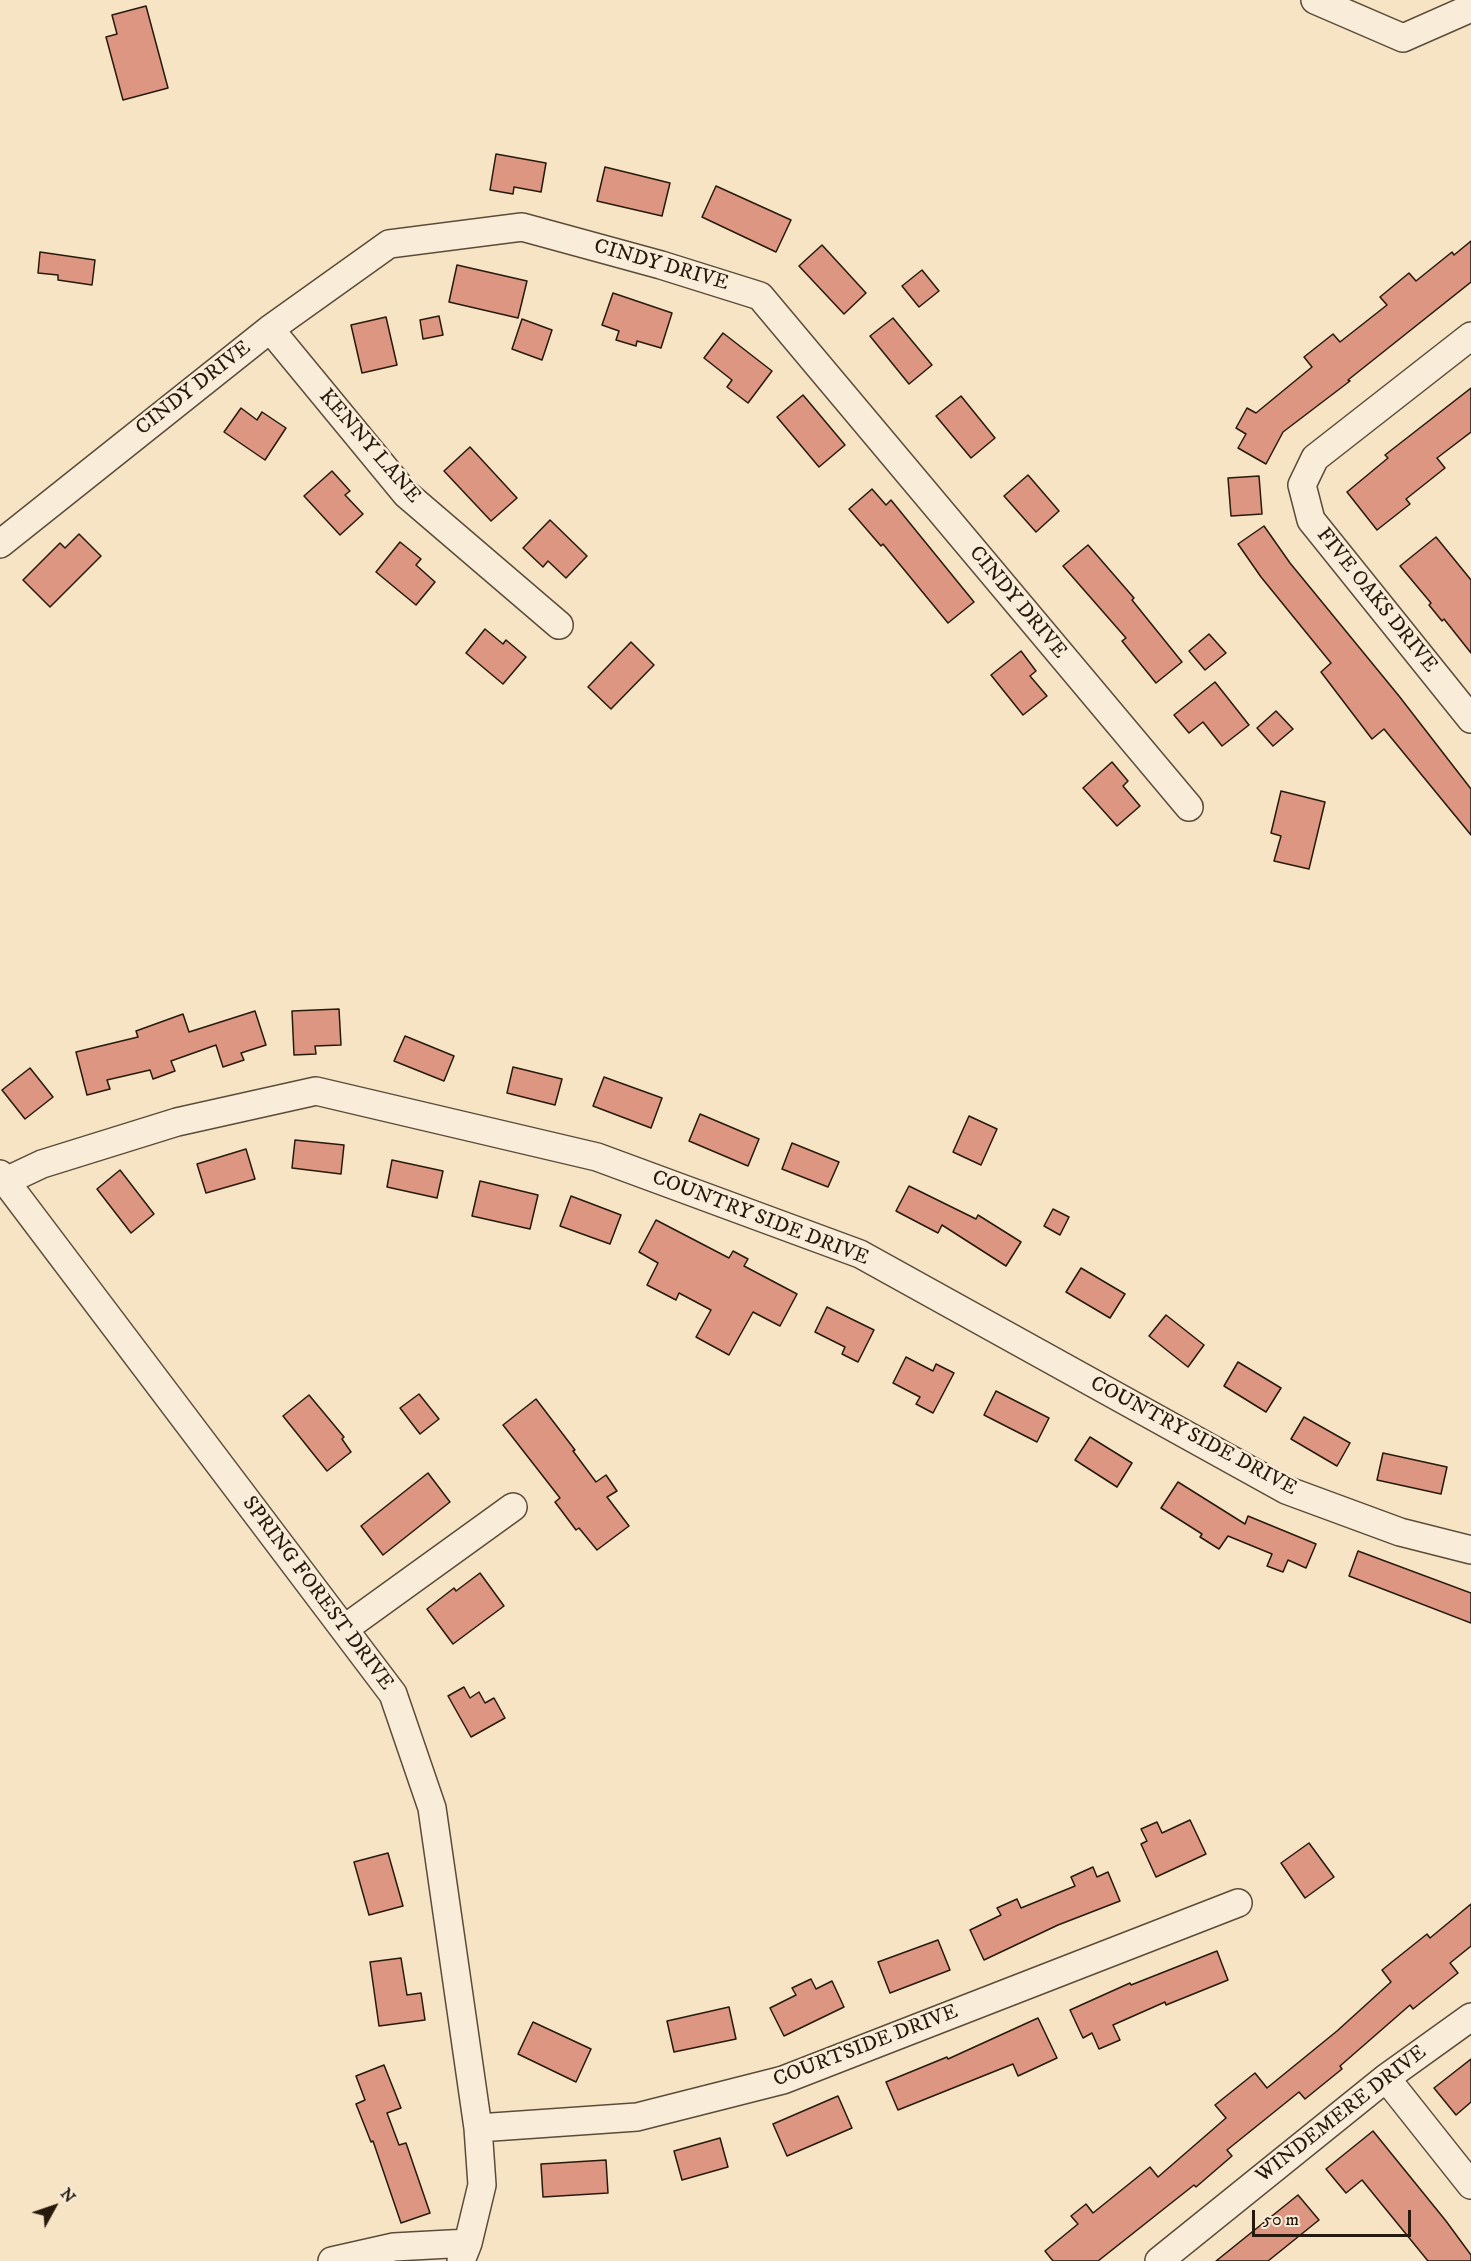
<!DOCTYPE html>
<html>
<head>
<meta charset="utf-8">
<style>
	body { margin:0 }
	#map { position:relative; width:1471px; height:2261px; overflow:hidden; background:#f6e4c5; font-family:"IM FELL DW Pica",serif }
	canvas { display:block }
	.north { position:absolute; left:24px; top:2177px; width:60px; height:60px; -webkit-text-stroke:4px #f9edd9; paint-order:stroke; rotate:50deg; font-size:16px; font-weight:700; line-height:24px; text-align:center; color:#271a0c }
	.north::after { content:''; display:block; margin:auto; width:21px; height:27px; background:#271a0c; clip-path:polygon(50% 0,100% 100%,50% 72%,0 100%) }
	.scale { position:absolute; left:1252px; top:2210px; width:159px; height:27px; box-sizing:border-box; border:3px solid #271a0c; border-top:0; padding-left:8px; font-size:18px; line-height:21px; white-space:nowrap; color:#271a0c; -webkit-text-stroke:4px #f9edd9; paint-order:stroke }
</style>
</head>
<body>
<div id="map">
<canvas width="1471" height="2261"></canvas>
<div class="north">N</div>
<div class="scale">50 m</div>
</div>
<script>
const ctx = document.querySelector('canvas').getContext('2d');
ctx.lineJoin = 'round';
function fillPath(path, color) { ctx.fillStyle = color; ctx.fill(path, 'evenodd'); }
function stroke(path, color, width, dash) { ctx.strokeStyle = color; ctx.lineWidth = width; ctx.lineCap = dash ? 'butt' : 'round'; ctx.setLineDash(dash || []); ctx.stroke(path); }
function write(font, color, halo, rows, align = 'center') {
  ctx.font = font + ' "IM FELL DW Pica",serif'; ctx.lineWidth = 5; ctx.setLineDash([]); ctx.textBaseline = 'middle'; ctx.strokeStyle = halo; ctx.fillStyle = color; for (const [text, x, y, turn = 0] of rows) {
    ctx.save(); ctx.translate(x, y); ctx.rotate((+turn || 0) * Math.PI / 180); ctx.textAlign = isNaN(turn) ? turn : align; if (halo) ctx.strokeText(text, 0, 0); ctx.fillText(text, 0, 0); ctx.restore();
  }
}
const building = new Path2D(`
	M146,6L168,88L123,100L106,37L117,34L112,15Z
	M496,154L546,163L541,192L514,187L513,194L490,190Z
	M605,167L670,183L662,216L597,201Z
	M716,186L791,220L776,252L702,217Z
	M1471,241V282L1348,380L1350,381L1283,432L1266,464L1238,448L1246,434L1236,428L1247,408L1256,413L1312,367L1304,357L1333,334L1340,342L1387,305L1380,297L1409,273L1416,281L1452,252L1454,255Z
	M822,245L866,293L844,314L799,266Z
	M40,252L95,260L92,285L58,280V275L38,273Z
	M457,265L527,281L518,318L449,302Z
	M922,270L939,291L919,307L902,286Z
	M613,293L672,313L661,348L637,341L636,346L616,340L619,331L602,325Z
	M439,316L443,335L423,339L420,320Z
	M386,317L397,365L362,373L351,325Z
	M893,318L932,365L909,384L870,336Z
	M522,319L552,330L542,360L512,349Z
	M723,333L772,371L748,403L727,387L732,380L704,358Z
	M1471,388V432L1437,458L1445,468L1406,499L1410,504L1377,530L1347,492L1388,458L1385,455Z
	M803,395L845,445L819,467L777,417Z
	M961,396L995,438L971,458L936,416Z
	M241,408L257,420L262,412L286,428L265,460L224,432Z
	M470,447L517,498L491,521L444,471Z
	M332,471L350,491L345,495L363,514L340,535L304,496Z
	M1028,475L1059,511L1036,532L1004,496Z
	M1259,476L1262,514L1231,516L1228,478Z
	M872,489L886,505L891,500L974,602L948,623L883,544L881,546L849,509Z
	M550,520L587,556L566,578L548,561L543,567L523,548Z
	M1264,526L1290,563L1399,696L1471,789V835L1384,729L1372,739L1321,672L1331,663L1261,577L1238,544Z
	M79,534L101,556L50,607L23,580L60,543L65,548Z
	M1436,537L1471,580V653L1444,619L1442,621L1429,605L1431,603L1400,566Z
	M400,542L421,559L416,565L435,582L416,605L376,572Z
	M1088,545L1134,598L1132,600L1182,662L1156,683L1122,641L1126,638L1063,566Z
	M485,629L503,644L506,640L526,657L503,684L466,653Z
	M1209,634L1226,653L1205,670L1189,651Z
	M631,642L654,665L611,709L588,687Z
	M1021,651L1036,671L1030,676L1047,696L1023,715L991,675Z
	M1215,682L1249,725L1222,746L1203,722L1189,733L1174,715Z
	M1276,711L1293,729L1273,746L1257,728Z
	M1112,762L1128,781L1123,786L1140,806L1117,826L1083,788Z
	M1281,791L1325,802L1309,869L1274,861L1281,836L1271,833Z
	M339,1009L341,1045L315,1046L316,1054L294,1055L292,1011Z
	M255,1011L266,1045L241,1053L244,1060L223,1067L216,1045L171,1061L175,1071L153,1079L150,1070L107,1080L110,1089L87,1095L76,1052L138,1037L136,1031L183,1014L189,1032Z
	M405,1036L454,1056L444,1081L394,1061Z
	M513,1067L562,1079L555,1105L507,1093Z
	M30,1068L53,1097L25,1119L2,1090Z
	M604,1077L662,1098L651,1128L593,1106Z
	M700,1114L759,1139L748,1166L689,1141Z
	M969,1116L997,1129L981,1165L953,1152Z
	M295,1140L344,1145L341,1174L292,1168Z
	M792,1143L839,1162L828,1187L782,1169Z
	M246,1149L255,1179L206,1193L197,1164Z
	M392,1160L443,1171L437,1198L387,1187Z
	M120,1170L154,1214L131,1233L97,1189Z
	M480,1181L538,1195L530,1229L472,1216Z
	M909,1186L976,1219L978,1215L1021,1242L1006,1266L942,1225L938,1233L896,1211Z
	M571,1196L621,1215L610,1244L560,1226Z
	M1053,1209L1069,1217L1060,1235L1044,1226Z
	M656,1220L729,1258L733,1251L748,1259L744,1266L797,1294L780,1326L753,1312L729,1355L696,1337L711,1310L679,1293L676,1300L647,1285L658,1263L639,1252Z
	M1081,1268L1125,1294L1110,1318L1066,1292Z
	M827,1307L874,1330L858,1362L842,1354L845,1347L815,1332Z
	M1166,1315L1204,1345L1188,1367L1149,1336Z
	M906,1357L933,1371L936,1364L954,1373L933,1413L916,1404L920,1397L893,1383Z
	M1238,1362L1281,1388L1266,1412L1224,1386Z
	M996,1391L1049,1418L1037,1442L984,1415Z
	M419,1394L439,1419L420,1434L400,1408Z
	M309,1395L344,1437L342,1439L351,1452L327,1471L283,1416Z
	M536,1399L575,1450L573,1451L596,1482L606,1475L617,1491L607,1497L629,1526L597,1550L579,1528L576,1530L555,1502L560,1498L503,1425Z
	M1304,1417L1350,1443L1337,1466L1291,1439Z
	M1090,1437L1132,1463L1117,1487L1075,1460Z
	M1383,1453L1447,1467L1441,1494L1377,1480Z
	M428,1473L450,1502L383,1555L361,1526Z
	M1178,1482L1245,1524L1248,1516L1316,1544L1306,1568L1288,1560L1283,1572L1267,1566L1272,1554L1228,1536L1219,1549L1200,1537L1202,1534L1161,1508Z
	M1358,1551L1471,1593V1623L1349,1576Z
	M480,1573L504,1606L453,1644L427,1609L454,1588L456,1591Z
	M464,1687L470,1698L479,1692L485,1703L494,1698L505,1718L471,1737L448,1696Z
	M1190,1820L1206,1854L1156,1877L1141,1844L1147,1841L1141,1829L1157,1822L1162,1833Z
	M1309,1843L1334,1877L1305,1898L1281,1863Z
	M388,1853L403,1906L369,1915L354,1862Z
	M1093,1867L1097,1877L1108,1872L1120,1901L1058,1925L984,1960L970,1930L1001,1915L997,1908L1017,1899L1021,1908L1075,1886L1071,1877Z
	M1471,1904V1946L1450,1963L1458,1973L1413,2009L1410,2005L1340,2066L1342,2069L1305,2099L1299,2092L1227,2150L1232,2156L1196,2187L1194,2185L1098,2261H1053L1045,2251L1078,2224L1071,2216L1086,2204L1093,2213L1150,2167L1158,2177L1226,2118L1215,2105L1255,2073L1267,2088L1337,2031L1391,1982L1382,1970L1427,1934L1430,1938Z
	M938,1940L950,1970L890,1993L878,1962Z
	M1217,1951L1228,1980L1166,2005L1165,2002L1113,2025L1120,2040L1099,2049L1092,2033L1083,2038L1070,2010L1130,1983L1131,1985Z
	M401,1958L407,1995L421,1993L425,2020L379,2026L370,1962Z
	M811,1979L816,1989L832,1981L844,2007L784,2036L770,2008L796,1995L792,1988Z
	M729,2007L736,2039L674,2052L667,2021Z
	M1038,2018L1057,2058L1018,2076L1013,2064L898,2110L886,2082L947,2057L948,2059Z
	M533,2022L591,2049L576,2082L518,2054Z
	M1471,2059V2102L1456,2115L1434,2088Z
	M384,2065L401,2108L387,2113L399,2145L406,2143L430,2213L401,2223L373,2141L371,2142L356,2104L365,2100L356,2076Z
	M838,2096L852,2128L787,2156L773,2124Z
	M1373,2131L1446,2221L1471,2255V2261H1428L1362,2180L1346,2193L1326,2169Z
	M720,2138L728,2167L682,2180L674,2151Z
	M606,2160L608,2193L543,2197L541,2164Z
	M1298,2195L1319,2220L1268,2261H1216Z`);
const minor = new Path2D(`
	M1315,0L1403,38L1471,8
	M270,329L406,494L559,625
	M1471,336L1315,458L1302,485L1311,520L1471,719
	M0,544L270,329L389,244L522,227L661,265L760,296L1189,807
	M0,1174L393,1694L432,1808L478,2128L482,2185L468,2243L461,2261
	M6,1181L42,1164L177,1122L316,1091L597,1157L860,1254L1286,1490L1400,1532L1471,1550
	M344,1629L513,1507
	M1386,2078L1471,2185
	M478,2128L637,2117L783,2080L1238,1903
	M332,2261L394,2247L468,2243
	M1159,2261L1386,2078L1471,2017`);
const streetNames = [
	["CINDY DRIVE",661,266,16],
	["CINDY DRIVE",194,389,-38],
	["KENNY LANE",369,447,49],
	["FIVE OAKS DRIVE",1376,601,51],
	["CINDY DRIVE",1017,603,50],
	["COUNTRY SIDE DRIVE",760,1219,21],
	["COUNTRY SIDE DRIVE",1193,1437,28],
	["SPRING FOREST DRIVE",317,1594,53],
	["COURTSIDE DRIVE",866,2047,-21],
	["WINDEMERE DRIVE",1342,2115,-38]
];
fillPath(building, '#dc9682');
stroke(building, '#271a0c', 1.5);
stroke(minor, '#5b4c3a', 30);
stroke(minor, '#f9edd9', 27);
write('21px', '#271a0c', '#f9edd9', streetNames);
</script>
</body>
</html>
